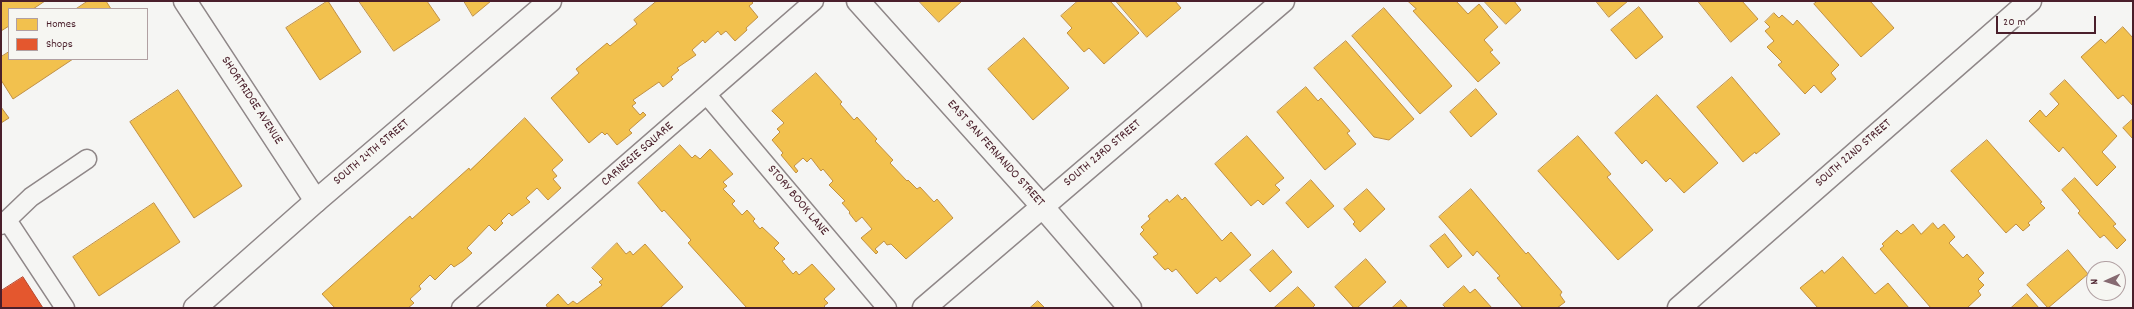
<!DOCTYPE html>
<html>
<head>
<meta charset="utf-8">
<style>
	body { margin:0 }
	#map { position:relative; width:2134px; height:309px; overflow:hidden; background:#f5f5f3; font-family:Dekko,sans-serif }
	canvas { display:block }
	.frame { position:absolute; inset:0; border:2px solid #4a1f2b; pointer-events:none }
	.legend { position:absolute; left:8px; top:8px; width:140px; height:52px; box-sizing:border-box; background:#f6f6f2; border:1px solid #b1a0a2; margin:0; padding:5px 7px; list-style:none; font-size:12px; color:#4a1f2b }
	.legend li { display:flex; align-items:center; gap:8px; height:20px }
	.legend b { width:20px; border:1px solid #b1a0a2 }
	.north { position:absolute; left:2086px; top:261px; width:40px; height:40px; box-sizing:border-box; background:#f6f6f2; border:1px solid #b1a0a2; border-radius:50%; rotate:267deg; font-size:11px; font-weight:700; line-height:16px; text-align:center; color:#4a1f2b }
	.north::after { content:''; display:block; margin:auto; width:14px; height:18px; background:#866a71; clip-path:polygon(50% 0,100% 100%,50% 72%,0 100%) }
	.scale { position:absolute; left:1996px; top:16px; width:100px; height:18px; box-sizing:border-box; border:2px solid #4a1f2b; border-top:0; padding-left:5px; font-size:12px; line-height:14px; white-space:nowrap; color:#4a1f2b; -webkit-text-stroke:3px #f6f6f2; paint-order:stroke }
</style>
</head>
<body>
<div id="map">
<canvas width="2134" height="309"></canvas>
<div class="frame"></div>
<ul class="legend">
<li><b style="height:11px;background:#f2c14e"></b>Homes</li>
<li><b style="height:11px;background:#e4572e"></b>Shops</li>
</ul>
<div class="north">N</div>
<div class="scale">20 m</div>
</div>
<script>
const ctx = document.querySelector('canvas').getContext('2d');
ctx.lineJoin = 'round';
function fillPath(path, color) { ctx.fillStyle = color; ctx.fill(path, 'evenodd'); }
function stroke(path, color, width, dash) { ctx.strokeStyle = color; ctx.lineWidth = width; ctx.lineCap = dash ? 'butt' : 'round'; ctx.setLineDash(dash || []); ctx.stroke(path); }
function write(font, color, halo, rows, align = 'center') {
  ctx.font = font + ' Dekko,sans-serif'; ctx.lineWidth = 4; ctx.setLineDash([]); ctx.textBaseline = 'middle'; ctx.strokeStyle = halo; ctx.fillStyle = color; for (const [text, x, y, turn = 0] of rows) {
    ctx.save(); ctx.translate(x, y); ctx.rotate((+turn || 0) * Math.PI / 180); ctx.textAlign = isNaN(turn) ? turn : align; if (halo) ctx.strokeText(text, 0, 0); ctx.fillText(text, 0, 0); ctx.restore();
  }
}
const homes = new Path2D(`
	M1,1H45L33,9H9V26L1,31Z
	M88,1H106L111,9H76Z
	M328,1L361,52L320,80L286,28Z
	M359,1H427L440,20L394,51Z
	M464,1H491L473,16Z
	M657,1H751L753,3L749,6L758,17L746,28L747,30L735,41L726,31L721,35L718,31L705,43L703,40L692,50L696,55L677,68L679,70L671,77L673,79L663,87L659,82L633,100L636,103L632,106L640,115L643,112L646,115L629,130L632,133L617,145L607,133L605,135L602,132L589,143L551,98L579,73L576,69L607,43L610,46L637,24L634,20Z
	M919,1H962L939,22Z
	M1078,1H1110L1139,33L1104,64L1089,48L1084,52L1067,33L1072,28L1061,16Z
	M1116,1H1175L1181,8L1147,37Z
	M1408,1H1456L1468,14L1479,4L1498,27L1484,40L1493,50L1490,52L1500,63L1478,82L1413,11L1416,9Z
	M1484,1H1514L1521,10L1506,24Z
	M1596,1H1628L1609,17Z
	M1698,1H1742L1758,19L1731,42Z
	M1818,1H1870L1894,28L1861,57L1814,4Z
	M1639,7L1663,37L1636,59L1611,30Z
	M1384,8L1452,86L1420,114L1352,36Z
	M1774,13L1779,18L1782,15L1793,25L1797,20L1839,65L1831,73L1836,79L1821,93L1814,85L1805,94L1778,65L1782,62L1767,47L1774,41L1765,31L1770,27L1765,22Z
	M2123,27L2133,38V106L2123,95L2118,99L2081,57L2101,39L2105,43Z
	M1024,38L1069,88L1033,120L988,69Z
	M1346,41L1414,119L1389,140L1374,137L1314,68Z
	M9,52V59H73L13,99L1,80V57Z
	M816,73L842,102L840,104L854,120L857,117L877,139L875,141L893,160L890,163L907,181L908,180L917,189L920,187L934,202L937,199L953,218L906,259L891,244L887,245L884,241L875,249L878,252L876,254L861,238L872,229L862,217L856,222L849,213L850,212L842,203L845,201L829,185L833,181L823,169L821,171L811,158L807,162L803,158L794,166L798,171L796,173L781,155L783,153L772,140L780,132L777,129L784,123L772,111Z
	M1732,77L1780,134L1756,154L1755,152L1743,162L1697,107Z
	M2065,80L2117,136L2102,152L2116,167L2097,186L2063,147L2059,152L2029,121L2040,110L2046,117L2059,104L2050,94Z
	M1306,87L1318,101L1321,98L1350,131L1347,133L1356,144L1325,170L1277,112Z
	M1476,89L1497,114L1471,137L1450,112Z
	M178,90L242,186L194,218L130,122Z
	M1657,95L1718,163L1684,193L1670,178L1666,182L1646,160L1642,164L1615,133Z
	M1,107L9,118L1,123Z
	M525,118L563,160L552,170L557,176L553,179L561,188L548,200L537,188L526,198L530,202L512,216L509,213L501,221L503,223L495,231L489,225L467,248L472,253L463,261L454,267L451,264L435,280L430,275L419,286L421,289L410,299L414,303L408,308H335L322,294L410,216L412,219L469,168L470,170Z
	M2133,119V139L2123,128Z
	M1247,136L1284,178L1275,185L1280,190L1263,205L1258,200L1251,206L1215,164Z
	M1578,136L1611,174L1607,177L1653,230L1618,260L1538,171Z
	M1987,140L2042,202L2040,203L2045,208L2028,223L2030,225L2023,231L2016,224L2006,233L1951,171Z
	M680,145L692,158L695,155L700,159L710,149L733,174L723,182L727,186L723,189L735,201L732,204L742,215L747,210L755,219L753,221L760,229L762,227L779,243L774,248L785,259L782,261L793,274L796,271L799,275L812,264L835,289L824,299L828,303L824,306L826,308H747L688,243L691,240L664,210L662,212L638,183Z
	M2075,178L2116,224L2113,226L2126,240L2117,249L2104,235L2100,238L2078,213L2080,211L2062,190Z
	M1311,180L1334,206L1308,228L1286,203Z
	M1367,189L1385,209L1360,232L1353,224L1355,222L1344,209Z
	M1471,189L1526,254L1528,252L1562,292L1560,295L1565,302L1557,308H1523L1497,278L1500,276L1477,251L1473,256L1439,217Z
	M1178,195L1182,200L1185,197L1222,241L1231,232L1251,255L1220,282L1216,277L1197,294L1176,269L1172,272L1168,268L1165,270L1153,257L1158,254L1140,234L1144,230L1141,227L1150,219L1148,216L1167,199L1169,202Z
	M154,203L180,242L99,296L73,257Z
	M1933,223L1938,229L1944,224L1955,237L1949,243L1963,258L1967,254L1984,273L1978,279L1984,285L1978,291L1981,295L1967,308H1931L1880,249L1884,246L1882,244L1897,230L1901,234L1913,224L1921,234Z
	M1445,234L1462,256L1448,268L1430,246Z
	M617,243L626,254L630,251L633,255L645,244L683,287L660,308H548L546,305L558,294L568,305L573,301L577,304L602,285L599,282L603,279L592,268Z
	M1273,250L1292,272L1270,292L1250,270Z
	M2068,250L2088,274L2048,308L2027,285Z
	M1843,257L1875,294L1888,283L1909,308H1818L1800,288L1822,270L1824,273Z
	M1366,259L1386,282L1357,308H1354L1335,287Z
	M1464,286L1470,293L1475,289L1492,308H1446L1443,305Z
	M1298,287L1315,305L1312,308H1274Z
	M2027,294L2039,308H2011Z
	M1401,300L1408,308H1392Z
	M1038,301L1045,308H1030Z`);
const shops = new Path2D(`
	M23,277L43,308H1V291Z`);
const service = new Path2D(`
	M707,95L887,308
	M7,220L31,197L87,159
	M1,225L7,220L65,308
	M461,308L814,1`);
const minor = new Path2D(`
	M185,1L316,201
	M858,1L1042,206L1130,308
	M924,308L1283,1
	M1679,308L2030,1`);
const secondary = new Path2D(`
	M195,308L316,201L550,1`);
const streetNames = [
	["SHORTRIDGE AVENUE",251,101,57],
	["SOUTH 24TH STREET",372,153,-40],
	["EAST SAN FERNANDO STREET",995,154,48],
	["SOUTH 23RD STREET",1103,154,-40],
	["SOUTH 22ND STREET",1854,154,-41],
	["CARNEGIE SQUARE",638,155,-41],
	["STORY BOOK LANE",797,201,50]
];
fillPath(homes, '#f2c14e');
stroke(homes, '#c09044', 1);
fillPath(shops, '#e4572e');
stroke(shops, '#b6462d', 1);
stroke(service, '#8f8788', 21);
stroke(minor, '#8f8788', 25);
stroke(secondary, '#8f8788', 25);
stroke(service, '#f5f5f3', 18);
stroke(minor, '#f5f5f3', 22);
stroke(secondary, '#f5f5f3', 22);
write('13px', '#4a1f2b', '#f6f6f2', streetNames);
</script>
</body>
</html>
